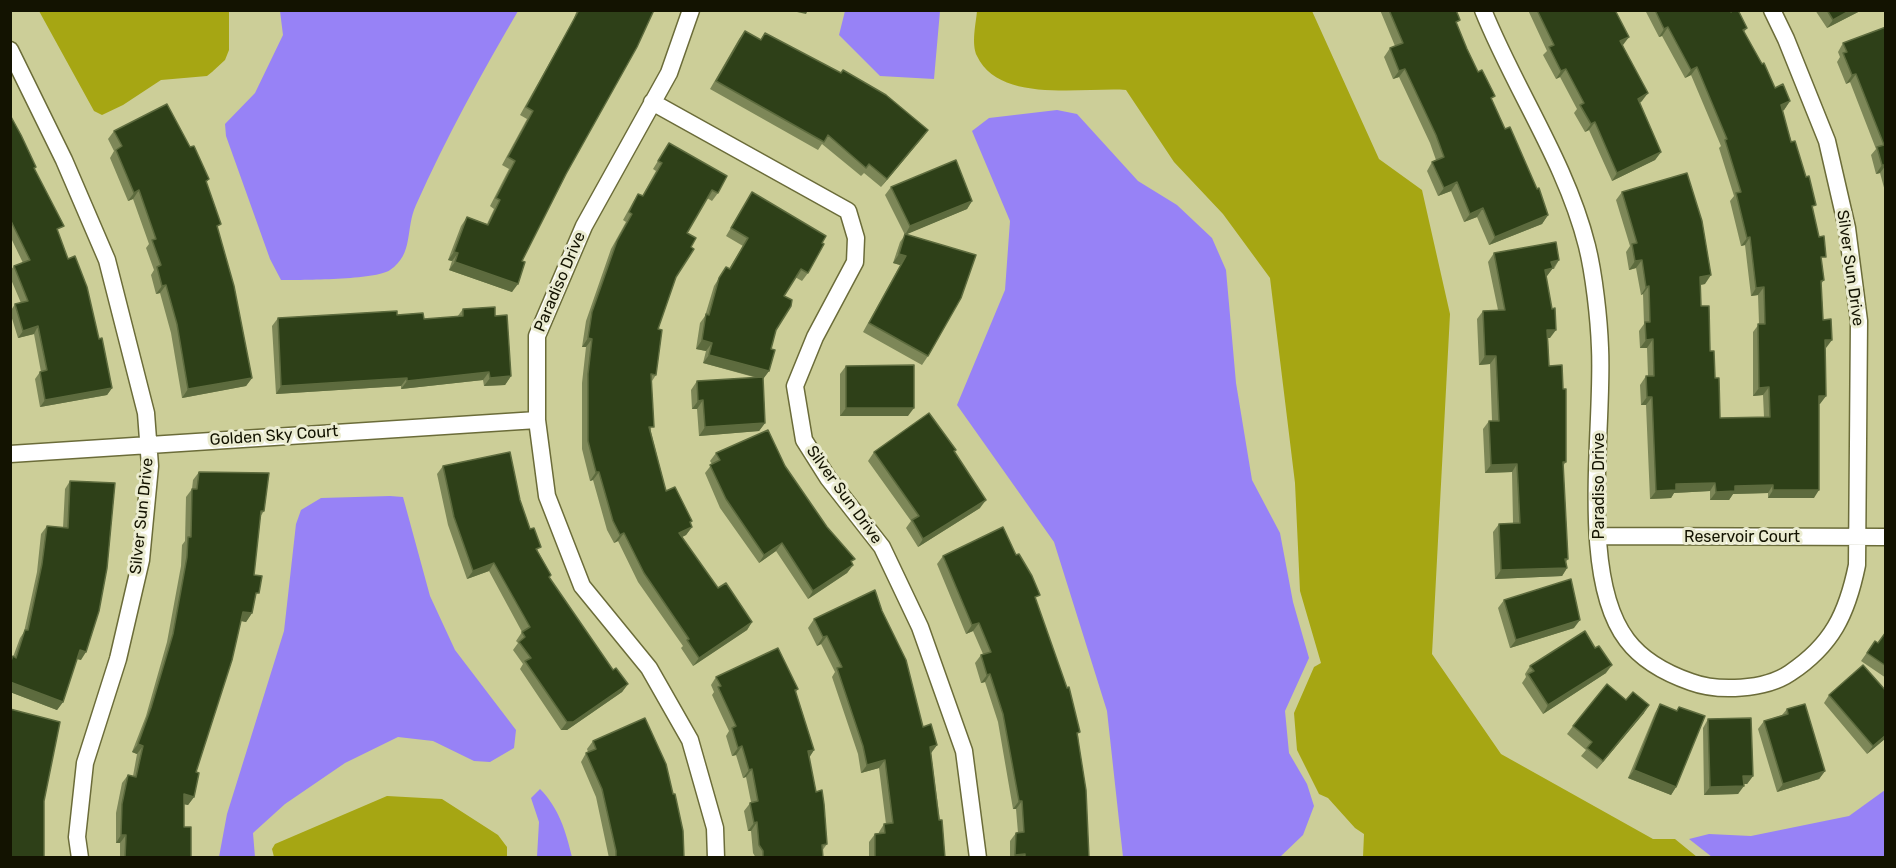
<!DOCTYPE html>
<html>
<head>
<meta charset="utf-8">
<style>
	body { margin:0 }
	#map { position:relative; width:1896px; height:868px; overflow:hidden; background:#ccce98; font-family:Rubik,sans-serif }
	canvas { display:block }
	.frame { position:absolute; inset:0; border:12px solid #131301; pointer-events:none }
</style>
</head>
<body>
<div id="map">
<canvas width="1896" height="868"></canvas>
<div class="frame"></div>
</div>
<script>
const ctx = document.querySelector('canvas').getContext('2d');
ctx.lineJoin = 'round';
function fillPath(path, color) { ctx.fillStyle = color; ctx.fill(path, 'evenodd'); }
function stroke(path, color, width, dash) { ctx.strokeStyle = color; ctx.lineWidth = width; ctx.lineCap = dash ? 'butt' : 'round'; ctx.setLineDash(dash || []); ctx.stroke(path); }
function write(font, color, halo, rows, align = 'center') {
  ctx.font = font + ' Rubik,sans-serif'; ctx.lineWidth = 6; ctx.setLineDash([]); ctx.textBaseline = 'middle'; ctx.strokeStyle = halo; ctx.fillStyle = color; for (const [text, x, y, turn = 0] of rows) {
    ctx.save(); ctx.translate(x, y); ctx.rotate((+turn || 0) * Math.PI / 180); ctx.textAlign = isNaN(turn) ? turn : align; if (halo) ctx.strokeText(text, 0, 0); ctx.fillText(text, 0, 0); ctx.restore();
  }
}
const green = new Path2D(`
	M39,11H229V50L225,60L212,72L207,76L161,80L123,105L102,115L94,111Z
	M977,11H1312L1379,159L1422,190L1450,314L1432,654L1501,754L1653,839H1675L1697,857H1363L1364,834L1355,828L1328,798L1319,794L1297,750L1294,713L1314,667L1321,663L1300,591L1295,483L1270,278L1223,214L1174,162L1126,90C1084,87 999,104 977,56C971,44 976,23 977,11Z
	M387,796L442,799L498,835L507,847V857H274L272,849L275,844Z`);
const water = new Path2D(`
	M280,11H518C481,74 446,138 416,205C405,229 414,254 390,270C376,280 301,280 281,280L270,259L226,136L225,124L255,93L283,35Z
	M845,11H940L934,79L880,76L839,35Z
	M1057,110L1077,114L1138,181L1177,205L1212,238L1226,270L1236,383L1252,480L1280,533L1293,602L1309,658L1285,711L1289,753L1307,784L1314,806L1303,835L1280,857H1123L1107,711L1054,542L957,405L1005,290L1010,221L972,131L989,118Z
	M390,496L403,497L430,596L455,650L516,730L514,748L490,762L474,761L433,741L398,737L345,763L285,804L253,833L255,857H219L227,814L284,631L296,524L301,510L321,498Z
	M540,789C559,808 566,832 572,857H537L539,822L531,798Z
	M1885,790V857H1712L1689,839L1709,834L1751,836L1849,816Z`);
const street = new Path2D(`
	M691,10L669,73L584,226L537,336V420L547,496L582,586L649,668L690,740L715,828L716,858
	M1483,10C1515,90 1566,162 1587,246C1594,274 1599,319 1600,348C1604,427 1578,576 1627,640C1642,660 1668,674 1691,682C1718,692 1765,690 1790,673C1832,645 1847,614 1857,565L1859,321L1847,228L1827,141L1786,39L1772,10
	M10,50L64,160L107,260L146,413L150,466L141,560L118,659L85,763L77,837L80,858
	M652,102L848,211L856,238L855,262L815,337L795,386L804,440L828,478L882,547L920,627L964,751L978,858
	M10,454L537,420
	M1598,536L1886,537`);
const wall = new Path2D(`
	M577,10H654L566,174L522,261L512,292L449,270L452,261L448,260L461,226L467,217L487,224L494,209L490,206L509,169L502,165L527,119L520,115L573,21Z
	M1380,10H1456L1457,24L1467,49L1492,100L1505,129L1548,215L1542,224L1489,245L1477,217L1464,222L1451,191L1438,196L1427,171L1432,162L1436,160L1430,143L1399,77L1393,79L1384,57L1390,48L1395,46Z
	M1528,10H1615L1623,45L1642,101L1640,103L1661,152L1655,160L1612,181L1589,130L1585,132L1574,113L1577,109L1560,77L1556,79L1543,55L1547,51Z
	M1645,10H1730L1747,28L1744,32L1775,88L1790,101L1784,110L1782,111L1813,210L1824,280L1821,284L1825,348L1826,396L1819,404L1814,498H1768V493L1733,494L1729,500H1710V491L1674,493L1671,498L1650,499L1646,405H1641L1640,385L1646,376H1648L1647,348H1640L1639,331L1644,324L1643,294L1641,295L1636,268L1629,270L1626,252L1630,246L1616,200L1622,192L1705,284L1700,285L1701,306L1710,351L1720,418L1764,417L1763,395L1753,396V332L1759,324L1758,295L1751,296L1745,245L1741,246L1730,201L1734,196L1719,148L1721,146L1691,75L1685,78L1662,36L1659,37Z
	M1815,10H1862L1827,28Z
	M1886,27V195L1880,173L1876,174L1871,155L1876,149L1850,82L1846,84L1837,62L1840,57L1838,52L1843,43Z
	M745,31L760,40L765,33L928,130L922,138L881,187L864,173L861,176L822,144L818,150L710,89L739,39Z
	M10,115L36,167L34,170L99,339L112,388L107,395L40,407L35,379L40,372H41L34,334L18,338L10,312L15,304L21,303L10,277V271L14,266L23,263L10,236Z
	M114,131L190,147L209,179L206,183L252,378L246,386L182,398L171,333L160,293L156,294L151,275L154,270L146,248L149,244L133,199L128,201L110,158L114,151L108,139Z
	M669,143L718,193L712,201L707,198L687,233L676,277L658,329L656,375L652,381L651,432L666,491L692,527L686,535L682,537L718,588L752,622L747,630L693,666L681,648L683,646L638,582L618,541L614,543L607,530L593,480L590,481L582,449V383L586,347H582L586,321L611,249L626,222L623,220L633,202L638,194L642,196L656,171L653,169Z
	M891,187L972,201L967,209L906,234L928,356L922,365L863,332L900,265L893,263L900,242L905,235L885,195Z
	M752,192L808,273L802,281L795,277L784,296L771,349L769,371L763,379L765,423L759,431L699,436L697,409H692L691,390L697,381L757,378L703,363L706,351L696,349L700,323L705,316L714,286L726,267L729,269L743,246L726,236Z
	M1494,253L1559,260L1554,269H1552L1546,277L1550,338H1548L1549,366L1566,462L1563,466L1568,559L1566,562L1567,568L1562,576L1495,579L1493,532L1499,524L1513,523L1512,472L1485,473L1483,429L1489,421H1492L1490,364L1479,365L1477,319L1483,311L1498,310L1488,262Z
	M463,309L495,316L511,376L505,385L484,386L483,380L401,389V386L276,394L272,326L278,318L397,315L424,319L457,317Z
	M846,366L908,416H840V374Z
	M874,452H954L980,508L918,547L906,528L911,521L868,461Z
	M716,453L785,466L853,565L847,573L808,599L776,551L759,563L720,508L705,473L712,464L710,461Z
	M443,466L520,500L538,551L551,575L549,578L613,670L628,684L622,692L567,730H561L520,669L523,664L513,650L518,643L516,641L522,632L489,571L467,579L448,525L437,474Z
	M199,472L264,511L260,517L254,575V600L252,613L246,622L241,621L196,772L194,797L188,805L184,804V827L191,858H120V843H116V813L122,783L128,775L133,776L137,754L132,752L146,716L167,642L181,566L182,545L185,541L186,497L192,489L193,480Z
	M70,481L81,660L77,659L63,702L57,710L10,692V660L13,657L20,638L24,632L37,572L41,534L47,526L63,528L65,489Z
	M943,556L1036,600L1078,735L1089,858H1010V841L1016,833H1018L1016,809H1013L998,722L985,682L981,683L975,663L981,655L983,654L973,631L966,634L937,564Z
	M1504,600L1574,628L1510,648L1498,608Z
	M882,611L923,727L937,745L931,753L945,858H869V842L875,834L879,833V832L884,824H886L879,768L861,773L858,754L832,677L835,672L821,644L817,646L808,628L814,619Z
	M1886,632V678L1861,661L1875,641L1878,643Z
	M1530,666L1606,673L1543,714L1522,683L1526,677L1525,674Z
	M716,677L798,689L796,692L814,750L809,757L827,844L822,851L823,858H756L753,853L751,831H748L744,811L751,802L746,777L743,778L736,755L732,756L726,736L729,731L712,695L714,692L711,685Z
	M1886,691V738L1867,754L1824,703L1829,695Z
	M1626,700L1644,713L1597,769L1581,756L1586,750L1567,734L1573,726Z
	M1660,704L1676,711L1679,707L1676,787L1671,795L1628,778L1655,713Z
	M1787,709L1825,771L1819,779L1777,792L1758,729L1764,721L1782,715Z
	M1708,719L1753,776L1747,784H1743L1738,794L1704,795L1703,728Z
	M593,741L684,858H609L596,797L581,762L586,753L588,752L587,749Z`);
const shadedWall = new Path2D(`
	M788,10H808L806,14Z
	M1851,10H1862L1827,28L1833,20Z
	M1668,27L1662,36L1659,37L1664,29Z
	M1629,37L1623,45L1620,41Z
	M1697,67L1691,75L1685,78L1691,70Z
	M1405,69L1399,77L1393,79L1399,71Z
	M1566,69L1560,77L1556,79L1561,71Z
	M1856,74L1850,82L1846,84L1852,75Z
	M1648,93L1642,101L1632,107L1638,99Z
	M1790,101L1784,110L1775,114L1781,105Z
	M1595,122L1589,130L1585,132L1591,124Z
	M928,130L922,138L881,187L887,179Z
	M1661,152L1655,160L1612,181L1617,173Z
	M1882,165H1886L1880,173L1876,174Z
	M1457,182L1451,191L1438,196L1444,188Z
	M139,190L133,199L128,201L134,193Z
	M972,201L967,209L905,235L910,226Z
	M1483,208L1477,217L1464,222L1470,214Z
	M1548,215L1542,224L1489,245L1495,237Z
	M1750,237L1745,245L1741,246L1747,238Z
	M454,252L458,253L452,261L448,260Z
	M899,254L906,256L900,265L893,263Z
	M1559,260L1547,276L1539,278L1551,262Z
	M1642,260L1636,268L1629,270L1635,261Z
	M455,262L518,284L512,292L449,270Z
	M1711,275L1705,284L1694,286L1700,277Z
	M166,285L160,293L156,294L162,286Z
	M1649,286L1643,294L1641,295L1646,287Z
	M1764,287L1758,295L1751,296L1756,288Z
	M38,326L34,334L18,338L23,331Z
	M1547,330H1556L1550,338H1542Z
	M588,338L592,339L586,347H582Z
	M1653,339L1647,348H1640L1646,340Z
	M702,340L712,343L706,351L696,349Z
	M1825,340H1832L1826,348Z
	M709,355L769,371L763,379L703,363Z
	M1485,356H1496L1490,364L1479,365Z
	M489,372L483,380L401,389L407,381Z
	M511,376L505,385L484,386L490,378Z
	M252,378L246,386L182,398L188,389Z
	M407,378L401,386L276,394L281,386Z
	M1769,387L1763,395L1753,396L1759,388Z
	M112,388L107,395L40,407L45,400Z
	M1819,396H1826L1820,404H1813Z
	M1647,397H1652L1646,405H1641Z
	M703,400L697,409H692L698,401Z
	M846,408H914L908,416H840Z
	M765,423L759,431L699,436L705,427Z
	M1517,464L1512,472L1485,473L1491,465Z
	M596,472H599L593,480L590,481Z
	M1715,483L1710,491L1674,493L1671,498L1650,499L1656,491L1676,484Z
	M1773,485L1768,493L1733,494L1729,500H1710L1716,492L1735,486Z
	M1773,490H1819L1814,498H1768Z
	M986,500L980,508L918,547L923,539Z
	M692,527L686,535L674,541L679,533Z
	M624,533L618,541L614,543L620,535Z
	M782,543L776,551L759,563L764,555Z
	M494,563L489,571L467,579L473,571Z
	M853,565L847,573L808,599L813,591Z
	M1567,568L1562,576L1495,579L1501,570Z
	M243,612L252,613L246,622L237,620Z
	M1580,620L1574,628L1510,648L1516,640Z
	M752,622L747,630L693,666L699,658Z
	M979,623L973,631L966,634L972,625Z
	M827,636L821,644L817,646L823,637Z
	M80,650L86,652L81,660L74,658Z
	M1612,665L1606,673L1543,714L1548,705Z
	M990,674L985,682L981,683L987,675Z
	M10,682L63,702L57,710L10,692Z
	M628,684L622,692L567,730H561L567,722Z
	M1649,705L1644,713L1597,769L1603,761Z
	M1886,735V738L1867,754L1873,746Z
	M138,744L143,746L137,754L132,752Z
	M937,745L931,753L930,747Z
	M742,746L736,755L732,756L738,748Z
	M814,750L809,758L808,751Z
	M885,760L879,768L861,773L867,765Z
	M752,769L746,777L743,778L749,770Z
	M1634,770L1676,787L1671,795L1628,778Z
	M1825,771L1819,779L1777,792L1783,784Z
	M1743,776H1753L1747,784H1738Z
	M1744,786L1738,794L1704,795L1710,787Z
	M184,794L194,797L188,805L178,803Z
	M1019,801H1022L1016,809H1013Z
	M757,822L751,831H748L754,823Z
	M121,835H126L120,843H116Z
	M1025,854L1022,858H1013L1015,855Z`);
const building = new Path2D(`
	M579,10H654L637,47L566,174L522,261L525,262L518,284L455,262L458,253L454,252L467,217L488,225L500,200L496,198L515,161L508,157L533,111L526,107Z
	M1389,10H1456L1460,20L1456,22L1467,49L1478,72L1482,70L1495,96L1491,98L1505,129L1510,127L1537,189L1539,188L1548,215L1495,237L1483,208L1470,214L1457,182L1444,188L1432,162L1444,157L1436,135L1405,69L1399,71L1390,48L1403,43Z
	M1537,10H1615L1629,37L1620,41L1648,93L1638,99L1661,152L1617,173L1595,122L1591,124L1580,105L1584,103L1566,69L1561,71L1549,47L1554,45Z
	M1655,10H1730L1731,12L1733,10H1738L1747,28L1743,30L1762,64L1764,63L1775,88L1783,84L1790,101L1781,105L1791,142L1795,141L1806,177L1809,176L1816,205L1812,206L1819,237L1824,236L1826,257H1821L1824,280L1821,281L1823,320L1831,319L1832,340H1825L1826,396H1819V490H1773V485L1735,486V491L1716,492L1715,483L1676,484V490L1656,491L1652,397H1647L1646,376H1654L1653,339L1646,340L1645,322H1650L1649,286L1646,287L1642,260L1635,261L1632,244L1637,243L1622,192L1687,173L1702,221L1711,275L1700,277L1701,306H1709L1710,351H1714L1715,378H1719L1720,418L1770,417L1769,387L1759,388L1758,324H1765L1764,287L1756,288L1750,237L1747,238L1736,193L1741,192L1725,140L1727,139L1697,67L1691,70L1668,27L1664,29Z
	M1827,10H1851L1833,20Z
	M1886,27V165H1882L1877,147L1884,145L1856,74L1852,75L1843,53L1847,52L1843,43Z
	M745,31L761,40L765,33L841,73L843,70L886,95L928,130L887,179L869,164L866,168L828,135L824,142L716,81Z
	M167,104L190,147L194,146L209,179L206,181L221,224L217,226L234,286L252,378L188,389L177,324L166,285L162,286L157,267L161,265L152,240L156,239L139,190L134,193L116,150L122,146L114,131Z
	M10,115L21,135L36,167L34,168L64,226L57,229L68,259L75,256L87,287L99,339L102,338L112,388L45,400L40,372L47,370L38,326L23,331L15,304L28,301L14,266L30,260L10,219Z
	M669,143L727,176L718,193L712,190L687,233L696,238L691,247L694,249L676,277L658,329L662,330L656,375L651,374L654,427H649L666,491L675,487L692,521L690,522L692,527L679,533L718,588L726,583L752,622L699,658L687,640L689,639L644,573L624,533L620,535L613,521L599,472H596L588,441V374L592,339L588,338L592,312L617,241L632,214L629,212L638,194L643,196L662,163L658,161Z
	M956,160L972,201L910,226L891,187Z
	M752,192L826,236L822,243L824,244L808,273L801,269L784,296L792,300L791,306L776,330L771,349L775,350L769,371L709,355L712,343L702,340L706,314L709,315L719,278L726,267L730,269L748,238L731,228Z
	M905,234L976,255L961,298L928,356L869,323L906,256L899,254Z
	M1556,242L1559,260L1551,262L1553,268L1545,270L1552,309L1555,308L1556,330H1547L1549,366L1562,365L1563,389H1566V462H1563L1568,559H1565L1567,568L1501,570L1499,524L1520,523L1517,464L1491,465L1489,421H1499L1496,356H1485L1483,311L1505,310L1494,253Z
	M495,307V316L507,315L511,376L490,378L489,372L407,381V378L281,386L278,318L397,311V315L423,313L424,319L463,316V309Z
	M914,365V408H846V366Z
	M763,377L765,423L705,427L703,400L698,401L697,381Z
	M929,413L956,450L954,451L986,500L923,539L912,520L919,516L874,452Z
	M768,430L785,466L827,527L855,559L851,561L853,565L813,591L782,543L764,555L726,499L710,465L720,460L716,453Z
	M510,452L520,500L530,529L534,528L541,547L536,549L551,575L549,577L613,670L616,668L628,684L573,722H567L525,661L531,658L519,642L525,637L522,632L530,627L494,563L473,571L454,517L443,466Z
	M199,472L269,473L264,511H261L254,575L262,576L259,593H256L252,613L243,612L232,660L196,772L199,773L194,797L184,794V827H191V858H125L126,835H121L122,804L128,775L136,777L143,746L138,744L151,708L173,634L187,557L188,537H191L192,489H197Z
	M70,481L115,483L107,568L99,611L86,652L80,650L63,702L10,682V663L13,656L16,658L25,630H28L42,564L47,526L68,528Z
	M1003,527L1016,555L1019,554L1032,576L1040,595L1035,597L1067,688L1069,687L1080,732L1077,733L1086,790L1089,858H1025V854L1015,855L1016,833L1024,832L1022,801H1019L1003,714L990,674L987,675L981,655L991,652L979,623L972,625L943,556Z
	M1571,579L1580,620L1516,640L1504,600Z
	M875,590L882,611L906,660L923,727L931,724L937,745L930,747L939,820H942L945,858H875V834L885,833L884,824L893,823L885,760L867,765L863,746L837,668L842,667L827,636L823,637L814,619Z
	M1585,631L1595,648L1599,646L1612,665L1548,705L1528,674L1534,671L1530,666Z
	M1886,632V666L1867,653L1875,641L1878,643Z
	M778,648L798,689L795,690L814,750L808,751L816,792L822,790L824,804L827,844L822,845L823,858H763V851L759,845L757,822L754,823L750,803L758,801L752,769L749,770L742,746L738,748L732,728L736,726L718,687L721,686L716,677Z
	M1863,665L1886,691V735L1873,746L1829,695Z
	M1607,684L1626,700L1633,692L1649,705L1603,761L1587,748L1592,742L1573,726Z
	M1660,704L1677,711L1679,707L1705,716L1676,787L1634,770Z
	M1805,704L1825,771L1783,784L1764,721L1788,714L1787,709Z
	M10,709L60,722L44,801V858H10Z
	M645,718L666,764L673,794H675L683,831L684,858H616V851L602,789L586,753L596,749L593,741Z
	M1751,718L1753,776H1743L1744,786L1710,787L1708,719Z`);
const streetNames = [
	["Silver Sun Drive",1850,268,82],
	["Paradiso Drive",560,282,-67],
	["Golden Sky Court",274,436,-4],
	["Paradiso Drive",1599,486,-90],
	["Silver Sun Drive",844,495,54],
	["Silver Sun Drive",142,516,-84],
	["Reservoir Court",1742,537]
];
fillPath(green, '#a6a613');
fillPath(water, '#9782f6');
stroke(street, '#6b6c39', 19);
stroke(street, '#fff', 16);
fillPath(wall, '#7d8758');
fillPath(shadedWall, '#5d6b3e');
fillPath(building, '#2e4018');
stroke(building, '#5d6b3e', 1.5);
write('16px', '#131301', '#ebecd1', streetNames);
</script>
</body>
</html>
